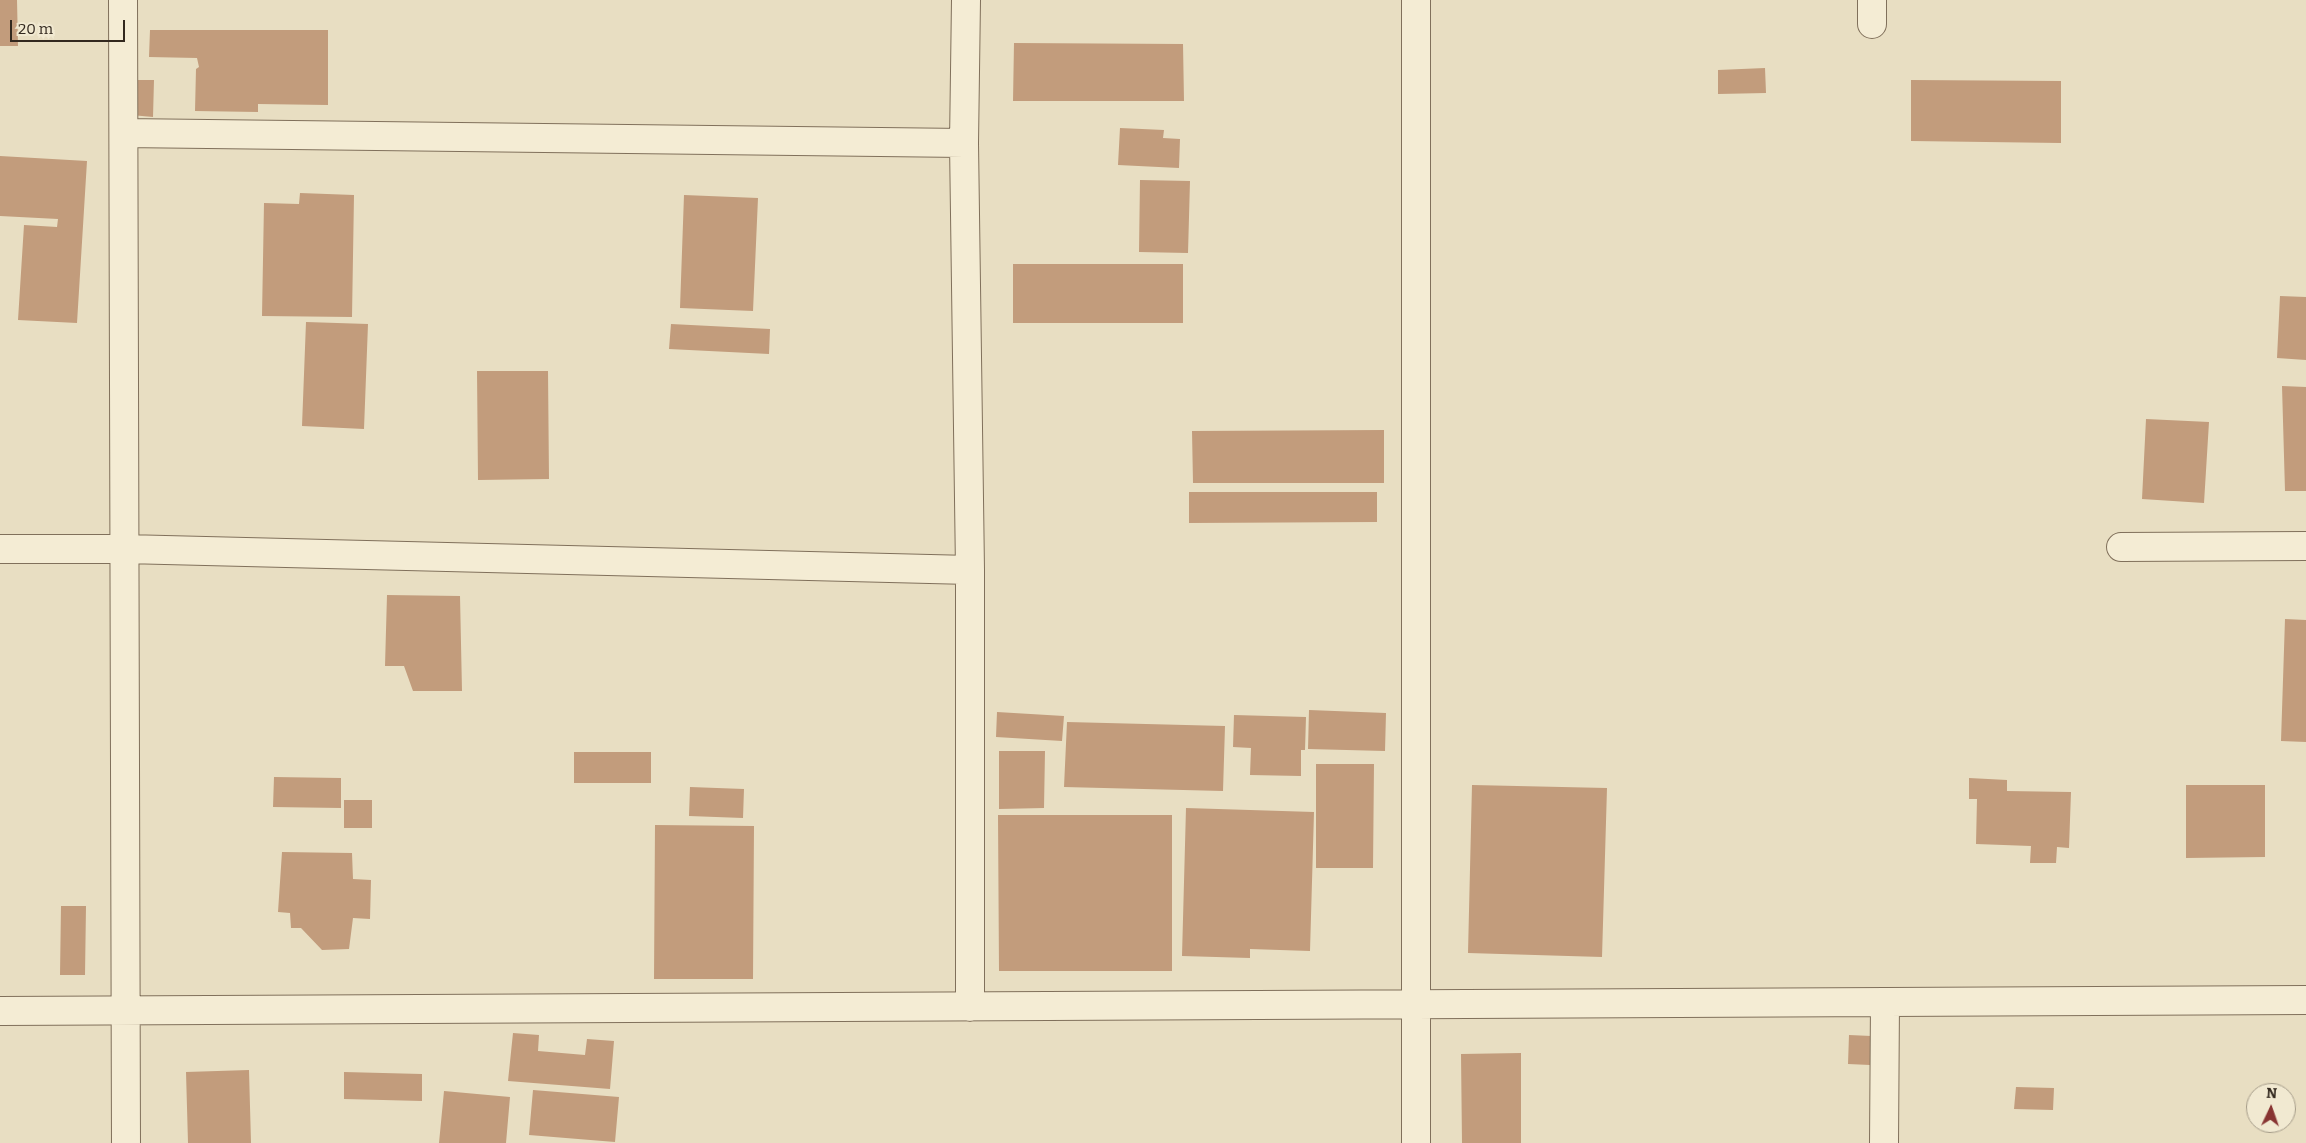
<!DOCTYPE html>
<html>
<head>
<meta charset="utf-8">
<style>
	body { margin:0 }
	#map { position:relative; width:2306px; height:1143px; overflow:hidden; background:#e8dec2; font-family:Bitter,serif }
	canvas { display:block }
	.north { position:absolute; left:2246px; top:1083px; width:50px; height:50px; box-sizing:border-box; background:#f1e9d1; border:1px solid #a59c89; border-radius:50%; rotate:3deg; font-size:14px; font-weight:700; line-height:20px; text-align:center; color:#32281e }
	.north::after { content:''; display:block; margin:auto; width:18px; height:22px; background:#883432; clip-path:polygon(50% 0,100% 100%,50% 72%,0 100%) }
	.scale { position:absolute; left:10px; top:20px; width:115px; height:22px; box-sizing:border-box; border:2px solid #32281e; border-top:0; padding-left:6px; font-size:15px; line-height:18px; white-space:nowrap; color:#32281e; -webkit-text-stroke:4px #f1e9d1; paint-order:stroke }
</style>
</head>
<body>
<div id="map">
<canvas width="2306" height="1143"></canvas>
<div class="north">N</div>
<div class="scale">20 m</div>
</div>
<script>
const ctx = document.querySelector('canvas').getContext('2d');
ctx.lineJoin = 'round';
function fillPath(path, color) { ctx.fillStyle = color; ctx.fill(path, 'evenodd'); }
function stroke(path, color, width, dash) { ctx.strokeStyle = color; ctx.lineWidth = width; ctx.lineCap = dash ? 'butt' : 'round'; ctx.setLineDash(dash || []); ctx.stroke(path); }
const building = new Path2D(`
	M0,0H17L18,46H0Z
	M150,30H328V105L258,104V112L195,111L196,69L199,67L197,58L149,57Z
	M1014,43L1183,44L1184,101H1013Z
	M1765,68L1766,93L1718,94V70Z
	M132,80H154L153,117L131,115Z
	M1911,80L2061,81V143L1911,141Z
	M1120,128L1164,130L1163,138L1180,139L1179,168L1118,165Z
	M0,156L87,161L77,323L18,320L24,225L57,227L58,219L0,216Z
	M1140,180L1190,181L1188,253L1139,252Z
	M300,193L354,195L352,317L262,316L264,203L299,204Z
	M684,195L758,198L753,311L680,308Z
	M1013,264H1183V323H1013Z
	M2280,296L2306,297V360L2277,358Z
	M306,322L368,324L364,429L302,426Z
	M671,324L770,329L769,354L669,349Z
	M477,371H548L549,479L478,480Z
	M2282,386L2306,387V491H2285Z
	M2146,419L2209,422L2204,503L2142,499Z
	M1384,430V483H1193L1192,431Z
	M1189,492H1377V522L1189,523Z
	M387,595L460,596L462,691H413L404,666H385Z
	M2285,619L2306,620V742L2281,741Z
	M1309,710L1386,713L1385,751L1308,749Z
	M997,712L1064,716L1062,741L996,737Z
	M1234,715L1306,717L1305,750H1301V776L1250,775L1251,748L1233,747Z
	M1067,722L1225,726L1223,791L1064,787Z
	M999,751H1045L1044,808L999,809Z
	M574,752H651V783H574Z
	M1316,764H1374L1373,868H1316Z
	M274,777L341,778V808L273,807Z
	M1969,778L2007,780V791L2071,792L2069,848L2057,847L2056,863H2030L2031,846L1976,844L1977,799H1969Z
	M1472,785L1607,788L1602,957L1468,953Z
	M2186,785H2265V857L2186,858Z
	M690,787L744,789L743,818L689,816Z
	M344,800H372V828H344Z
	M1186,808L1314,812L1310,951L1250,949V958L1182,956Z
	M998,815H1172V971H999Z
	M655,825L754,826L753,979H654Z
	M282,852L352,853L353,879L371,880L370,919L353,918L349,949L322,950L301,928H291L290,913L278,912Z
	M61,906H86L85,975H60Z
	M513,1033L539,1035L538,1051L585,1055L587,1039L614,1041L610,1089L508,1081Z
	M1849,1035L1871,1036L1870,1065L1848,1064Z
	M1521,1053V1143H1462L1461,1054Z
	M249,1070L251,1143H188L186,1072Z
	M344,1072L422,1074V1101L344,1099Z
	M2016,1087L2054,1088L2053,1110L2014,1109Z
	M533,1090L619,1097L615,1142L529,1135Z
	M444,1091L510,1097L506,1143H439Z`);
const minor = new Path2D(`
	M123,0L126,1143
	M966,0L964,143L970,570V1007
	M1872,0V24
	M124,133L964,143
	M2121,547L2306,546
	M0,549H125L970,570
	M0,1011L2306,1000
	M1416,1143V0
	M1884,1143L1885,1002`);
fillPath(building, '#c29c7c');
stroke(minor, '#80705b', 30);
stroke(minor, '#f4ecd4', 28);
</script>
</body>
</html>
